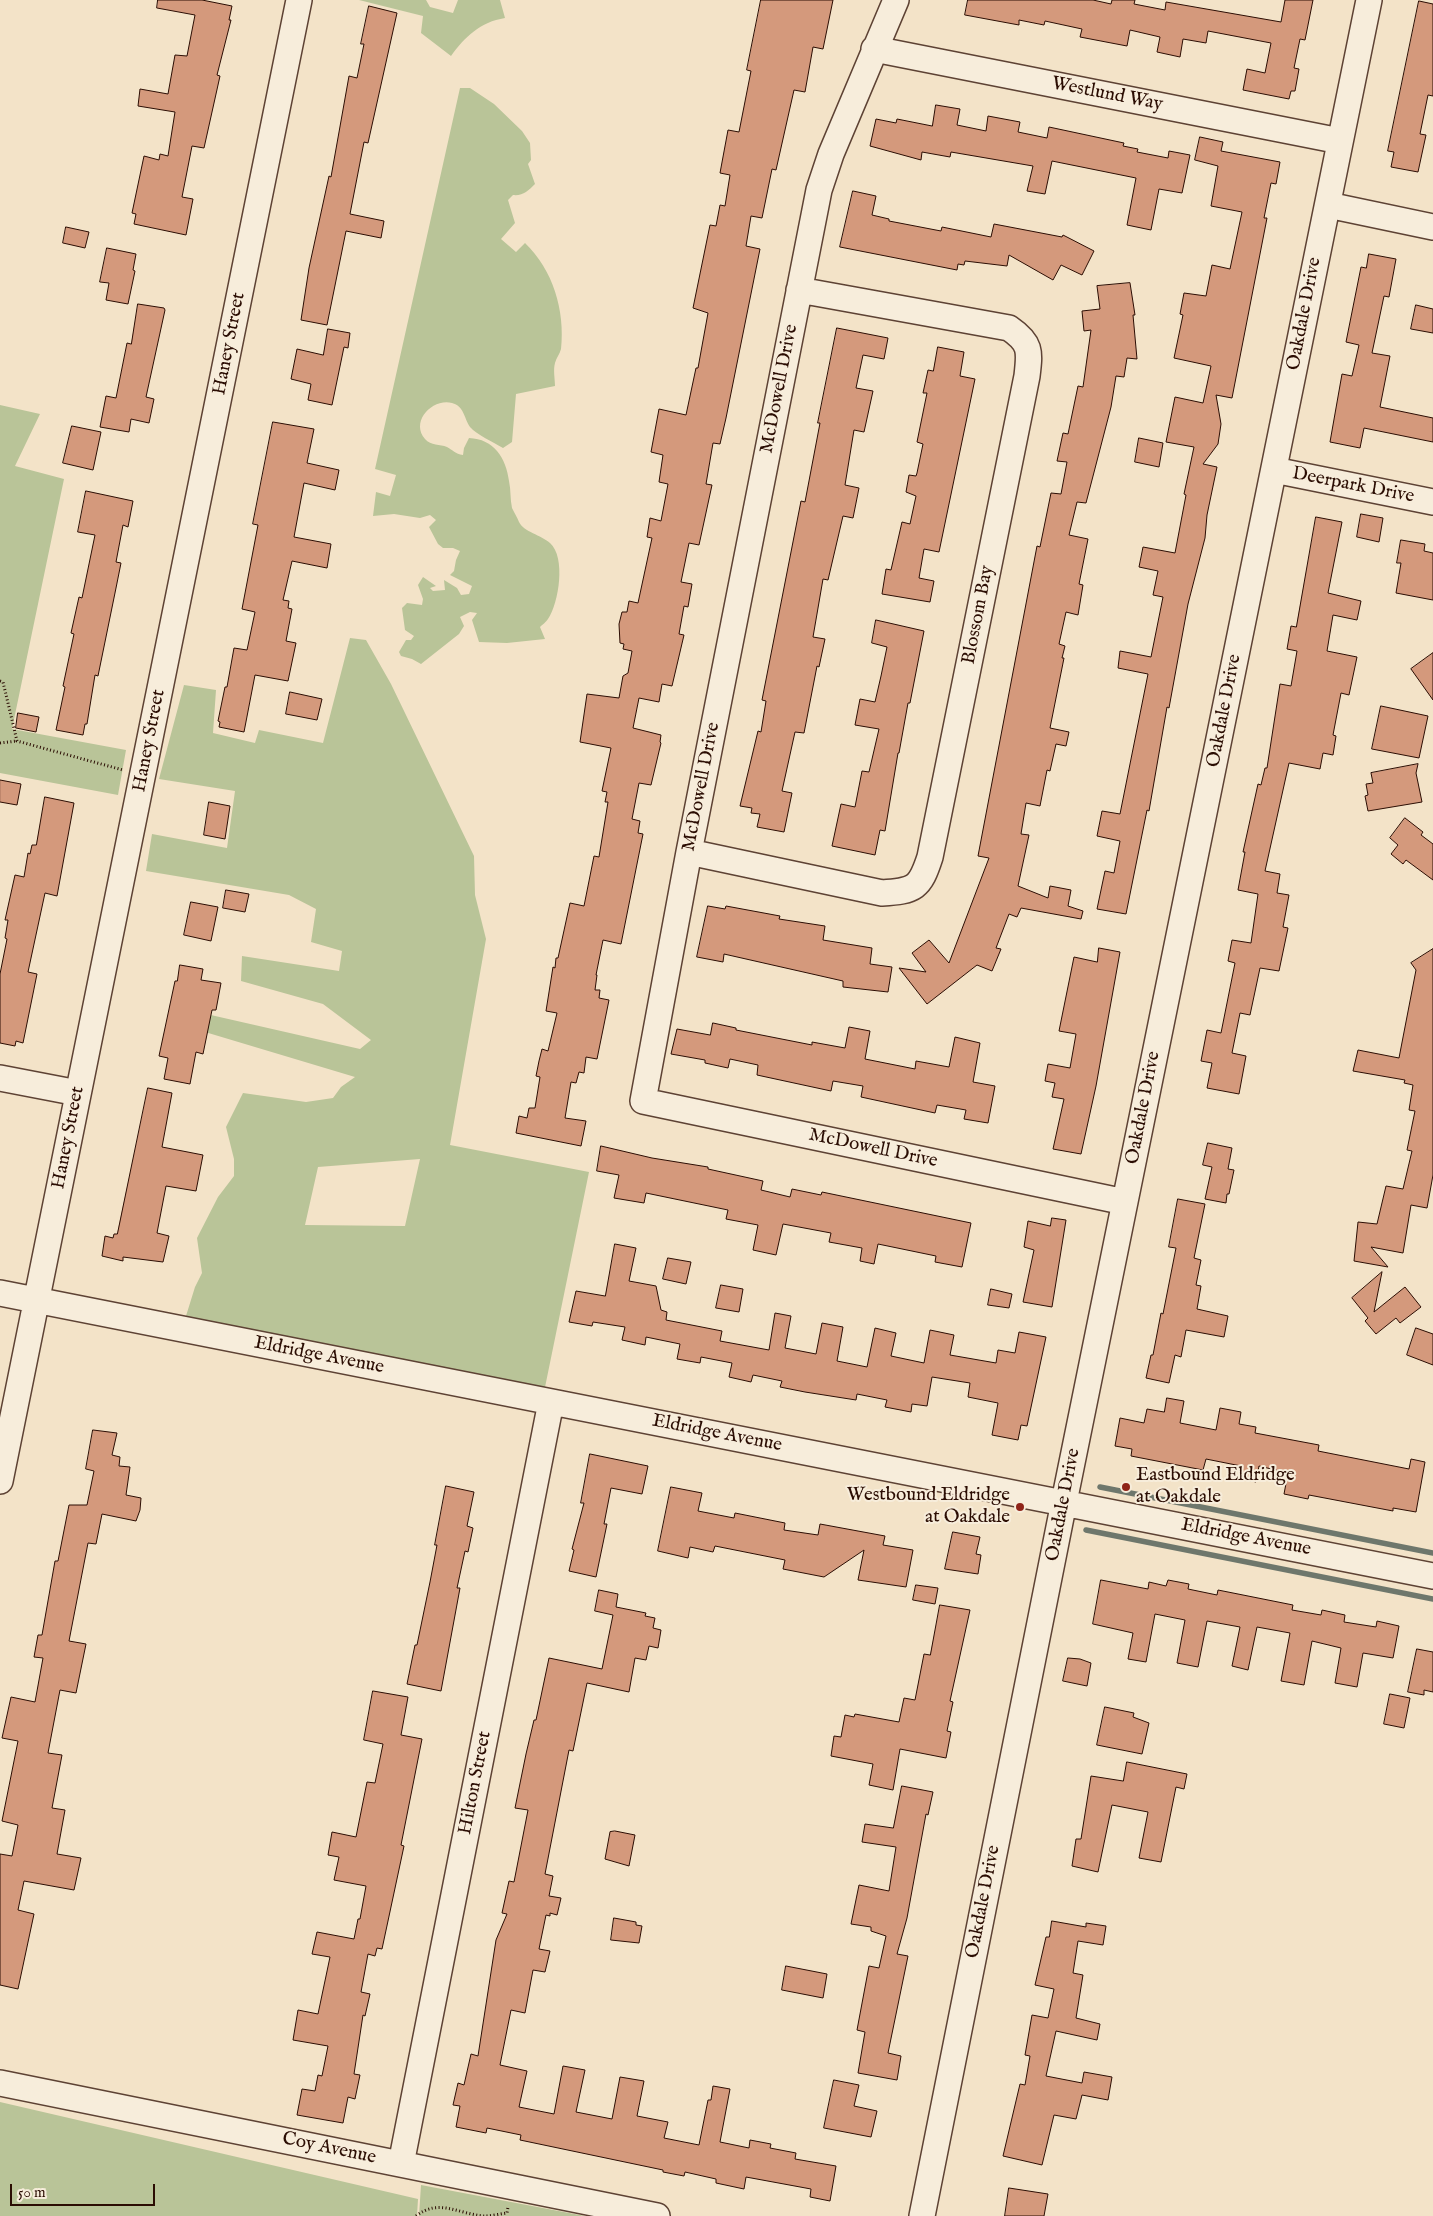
<!DOCTYPE html>
<html>
<head>
<meta charset="utf-8">
<style>
	body { margin:0 }
	#map { position:relative; width:1433px; height:2216px; overflow:hidden; background:#f3e3c8; font-family:"IM FELL English",serif }
	canvas { display:block }
	.scale { position:absolute; left:10px; top:2184px; width:145px; height:22px; box-sizing:border-box; border:2px solid #2b0d03; border-top:0; padding-left:6px; font-size:15px; line-height:18px; white-space:nowrap; color:#2b0d03; -webkit-text-stroke:4px #f7eddb; paint-order:stroke }
</style>
</head>
<body>
<div id="map">
<canvas width="1433" height="2216"></canvas>
<div class="scale">50 m</div>
</div>
<script>
const ctx = document.querySelector('canvas').getContext('2d');
ctx.lineJoin = 'round';
function fillPath(path, color) { ctx.fillStyle = color; ctx.fill(path, 'evenodd'); }
function stroke(path, color, width, dash) { ctx.strokeStyle = color; ctx.lineWidth = width; ctx.lineCap = dash ? 'butt' : 'round'; ctx.setLineDash(dash || []); ctx.stroke(path); }
function write(font, color, halo, rows, align = 'center') {
  ctx.font = font + ' "IM FELL English",serif'; ctx.lineWidth = 4; ctx.setLineDash([]); ctx.textBaseline = 'middle'; ctx.strokeStyle = halo; ctx.fillStyle = color; for (const [text, x, y, turn = 0] of rows) {
    ctx.save(); ctx.translate(x, y); ctx.rotate((+turn || 0) * Math.PI / 180); ctx.textAlign = isNaN(turn) ? turn : align; if (halo) ctx.strokeText(text, 0, 0); ctx.fillText(text, 0, 0); ctx.restore();
  }
}
const green = new Path2D(`
	M359,0H426L430,7L453,13L458,0H500L505,18C480,22 465,37 451,56L421,33L423,16Z
	M460,88H470L494,104L522,131L530,143L531,160L528,164L535,184C528,191 523,196 513,195L508,200L515,223L501,239L516,252L525,243C553,270 565,310 561,349C560,354 556,358 555,363C553,370 555,379 555,386L516,394L512,442L503,448C493,442 477,435 470,427C464,418 464,406 452,403C432,398 410,422 425,439C431,446 440,444 447,447C453,450 455,454 463,455L464,448L469,438C494,439 506,458 509,481C511,490 510,499 512,508C514,512 517,517 519,522C524,532 541,535 550,543C566,557 559,603 548,619C546,622 542,625 540,627L545,639L507,643L479,642L472,620L477,613L470,612L460,617L464,626L459,634L421,664L412,659L401,656L399,652L406,640H411L414,636L405,630L402,608L407,603L422,605L423,599L418,585L423,577L436,586L430,588L433,591L445,590L444,580L457,588L461,595L469,594L472,586L450,575L454,571L456,560L460,551L453,548H443L438,544L429,527L436,520L430,515L420,518L394,514L373,516L376,492L390,496L396,475L375,469Z
	M0,405L40,414L15,466L64,479L12,729L126,750L118,795L0,773Z
	M350,638L366,640L391,684L474,856L475,895L486,939L450,1145L589,1172L543,1397L186,1316L195,1287L202,1273L197,1238L218,1197L234,1176V1159L226,1127L243,1093L306,1102L333,1098L341,1087L355,1077L195,1029L202,1013L360,1049L371,1040L323,1004L241,981L242,956L339,971L342,951L311,942L316,909L289,895L146,871L152,834L227,848L235,791L159,779L184,685L216,690L213,733L255,743L259,730L323,743ZM420,1159L405,1226L305,1225L318,1167Z
	M0,2102L418,2199L417,2216H0Z
	M421,2185L585,2216H419Z`);
const stream = new Path2D(`
	M1100,1487L1433,1553
	M1086,1530L1433,1599`);
const building = new Path2D(`
	M158,0H202L232,6L229,20H231L217,75L220,76L204,148L192,146L182,197L193,199L186,235L134,224L136,214L132,213L144,156L159,160L160,154L168,156L175,112L138,106L140,89L168,94L175,55L187,56L195,15L157,8Z
	M761,0H833L823,49L813,47L805,92L794,90L776,170L772,169L762,218L751,216L746,246L760,249L726,418L720,444L713,443L706,484L712,485L699,545L689,543L681,582L692,584L688,607L684,606L679,634L684,635L672,686L662,684L659,702L639,698L633,728L661,735L660,742L661,743L651,785L639,783L632,819L640,821L638,833L643,834L621,944L603,940L596,975H597L595,990H600L599,998L609,1000L597,1059L586,1057L584,1073L579,1072L576,1083L571,1082L565,1118L586,1121L581,1146L516,1133L519,1116L527,1118L529,1108H535L540,1077L536,1076L539,1061L542,1049L548,1051L557,1013L546,1011L553,967L555,968L556,958H558L570,903L584,906L594,856L599,857L608,802H605L607,792L602,791L611,748L580,742L587,694L619,698L623,676L628,673L632,651L623,649L624,644L620,643L619,624L622,612H627L629,601L638,603L652,538L647,537L650,518L661,521L668,484L659,482L663,455L651,452L659,409L686,415L696,368H698L708,313L693,308L710,225L716,226L720,205L725,206L730,175L720,173L728,130L739,132L751,71L747,70Z
	M968,0H1093L1111,4L1112,0H1135L1134,4L1165,10L1166,2L1281,22L1285,0H1313L1305,40L1300,39L1294,68L1299,69L1295,91H1291L1289,99L1243,90L1247,69L1265,73L1271,43L1208,31L1206,43L1183,39L1180,57L1157,52L1160,37L1130,30L1127,46L1080,37L1082,29L1045,21L1044,25L1019,20V25L965,15Z
	M1419,1L1433,4V96L1428,95L1420,134L1426,135L1418,172L1391,167L1394,152L1388,151Z
	M369,6L397,13L368,143L364,142L350,214L384,221L381,238L346,231L327,325L301,320L309,268L329,176L331,177L349,76L357,78L364,44H361Z
	M936,105L960,109L957,125L986,131L988,116L1020,122L1018,132L1047,138L1049,127L1124,143L1123,146L1138,149L1137,152L1168,158L1169,151L1190,155L1182,193L1159,189L1151,230L1127,225L1136,178L1052,161L1045,194L1027,191L1033,166L951,152L950,157L922,152L921,160L870,146L876,119L896,123L897,119L932,126Z
	M1200,137L1223,142L1221,151L1280,162L1276,184L1271,183L1264,218H1267L1232,398L1216,395L1221,424L1218,444L1203,464L1217,467L1207,515L1205,538L1188,604L1169,708L1167,707L1149,811L1147,810L1126,914L1097,909L1105,871L1114,873L1120,841L1097,836L1102,811L1120,814L1148,674L1118,668L1120,651L1151,657L1163,597L1153,595L1158,571L1139,567L1143,547L1175,553L1186,495L1184,494L1194,447L1166,442L1175,397L1203,403L1211,366L1174,358L1183,315L1180,314L1184,293L1206,296L1212,265L1230,269L1242,212L1211,206L1218,166L1195,160Z
	M853,191L876,196L872,215L889,219V221L941,231L942,227L991,237L994,224L1062,237L1063,235L1094,251L1082,275L1061,265L1053,280L1009,255L1007,266L965,261L964,265L958,264L957,270L840,247Z
	M66,227L89,232L85,248L63,243Z
	M107,248L136,254L133,270L135,271L128,304L106,300L109,283L100,282Z
	M1369,254L1396,259L1389,297L1384,296L1372,353L1390,356L1380,407L1433,418V442L1364,428L1360,448L1330,442L1342,374L1352,376L1359,345L1346,342L1361,267L1366,268Z
	M1130,283L1135,315H1133L1137,359L1127,358L1124,377L1116,376L1111,407L1086,503L1077,502L1069,535L1088,539L1079,584L1083,585L1078,615L1066,612L1059,644L1065,646L1062,658H1064L1050,728L1069,732L1066,746L1056,744L1050,771L1047,770L1040,806L1026,803L1021,834L1029,835L1018,886L1048,898L1050,886L1071,890L1068,906L1083,911L1081,919L1021,908L1017,917L1009,914L996,948L1001,949L992,971L977,965L927,1004L899,968L926,972L912,953L929,940L949,963L989,858L978,856L1037,546L1040,547L1051,493L1061,494L1067,462L1057,461L1063,433L1068,434L1078,386L1083,387L1091,330L1084,331L1082,311L1100,309L1097,286Z
	M138,304L164,308L165,310L146,397L154,399L149,423L131,419L129,432L100,427L106,396L116,398L127,343L131,344Z
	M1416,305L1433,309V333L1411,329Z
	M837,328L888,338L884,359L863,355L856,388L873,391L864,432L854,430L845,485L859,488L853,518L843,516L828,580L823,579L813,637L825,639L819,667L817,666L804,733L795,732L782,791L792,793L784,832L757,827L760,814L751,813L752,808L740,806L758,731L761,732L766,701L762,700L801,501L805,502L820,423H818Z
	M328,329L350,333L348,348L344,347L332,405L308,400L311,384L291,379L297,349L323,355Z
	M938,347L964,352L960,376L975,379L939,552L924,549L919,578L934,581L930,602L882,594L886,569L891,570L902,522L910,524L916,496L906,492L909,475L916,476L917,473L923,444L917,442L927,393H923L928,370L933,371Z
	M273,422L314,429L307,463L339,470L335,490L304,483L294,537L331,544L327,568L292,561L283,600L289,601L288,608L292,609L286,641L296,643L288,681L255,675L244,732L219,727L220,722L218,721L225,687H227L234,648L247,650L255,612L242,609L258,525L253,524Z
	M72,426L101,432L93,470L63,463Z
	M1139,438L1163,443L1159,467L1135,462Z
	M86,491L133,501L128,527L123,525L116,562L121,563L116,588L98,676L95,675L87,724H85L83,735L56,730L65,687L63,686L74,634L71,633L79,597L82,598L95,535L78,532Z
	M1361,514L1383,518L1379,542L1357,537Z
	M1316,517L1342,522L1328,593L1361,601L1357,620L1333,615L1327,651L1357,657L1349,695L1341,693L1333,735L1336,736L1333,755L1323,753L1320,769L1289,763L1265,871L1280,874L1277,893L1289,895L1283,927L1288,928L1279,971L1260,968L1250,1015L1240,1013L1232,1053L1246,1056L1239,1094L1207,1088L1212,1063L1201,1061L1207,1030L1221,1033L1235,963L1228,961L1232,940L1251,943L1258,894L1238,890L1245,852H1243L1258,784L1261,785L1265,768H1267L1280,684L1291,686L1297,651L1287,649L1291,626L1296,627Z
	M1401,540L1425,544L1424,551L1433,553V600L1396,593L1401,563H1397Z
	M876,620L924,631L910,703H908L899,753H898L885,831L880,830L875,855L832,846L841,804L855,807L862,771L869,772L879,729L855,725L860,699L875,702L881,676L887,647L872,643Z
	M1433,653V700L1411,669Z
	M290,692L322,699L317,720L286,714Z
	M1381,706L1428,716L1419,758L1372,749Z
	M18,713L39,717L36,732L16,728Z
	M1418,764L1416,773L1422,802L1368,811L1365,796L1368,795L1366,784L1373,783L1371,773Z
	M0,780L21,784L17,805L0,802Z
	M45,797L74,803L57,896L45,893L28,972L37,974L23,1043L16,1041L15,1046L0,1043V974L7,939L5,938L8,920H5L15,875L24,877L28,853L30,854L32,845H36Z
	M209,802L230,806L225,839L204,835Z
	M1405,818L1423,832L1421,835L1433,844V880L1406,860L1403,864L1391,854L1398,845L1390,838Z
	M226,890L249,894L245,912L223,908Z
	M191,902L218,907L211,941L184,935Z
	M708,906L725,909L726,906L780,916L779,919L825,926L823,940L872,948L870,964L892,967L888,992L843,987V981L724,954L723,962L697,957Z
	M1099,948L1120,952L1096,1086L1081,1154L1053,1149L1064,1099L1052,1097L1055,1083L1045,1081L1048,1064L1070,1068L1076,1034L1059,1031L1074,957L1097,962Z
	M1433,949V1175L1427,1208L1411,1205L1403,1253L1371,1247L1388,1267L1354,1261L1358,1222L1377,1224L1386,1186L1403,1189L1412,1151L1407,1150L1415,1111L1409,1110L1413,1085L1404,1083L1405,1080L1353,1071L1358,1050L1399,1058L1416,970L1411,963Z
	M180,965L203,969L201,980L221,983L216,1010H212L203,1054L196,1052L190,1084L164,1079L168,1058L159,1056L175,981H177Z
	M713,1023L736,1028V1030L812,1045V1042L845,1048L849,1027L870,1031L865,1059L915,1069L916,1061L949,1067L955,1037L980,1043L973,1082L995,1086L988,1123L964,1119L966,1110L937,1105L935,1113L861,1097L863,1086L833,1081L831,1091L757,1075L758,1065L730,1059L728,1068L705,1063V1060L671,1054L677,1029L710,1035Z
	M148,1088L172,1093L162,1147L203,1155L196,1191L166,1186L157,1233L169,1236L163,1262L123,1257V1261L102,1256L105,1236L113,1238L114,1234H117Z
	M1208,1143L1232,1148L1228,1169L1234,1170L1229,1194H1227L1226,1203L1205,1199L1212,1167L1203,1165Z
	M601,1146L652,1158L708,1167V1169L763,1181L761,1190L790,1197L792,1189L821,1195L822,1192L971,1223L962,1267L935,1262L936,1256L878,1244L874,1264L860,1261L862,1248L829,1242L831,1233L783,1224L776,1255L753,1250L758,1225L726,1219L728,1210L646,1193L644,1203L614,1198L619,1175L597,1171Z
	M1178,1199L1205,1204L1194,1258L1201,1260L1196,1285L1201,1286L1197,1309L1228,1316L1224,1337L1186,1330L1181,1357L1175,1355L1169,1383L1146,1378L1151,1355H1153L1161,1313L1163,1314L1176,1248L1169,1247Z
	M1052,1218L1066,1220L1052,1307L1023,1302L1034,1250L1024,1247L1028,1221L1050,1226Z
	M615,1244L636,1248L629,1281L656,1286L661,1310L667,1312L666,1320L722,1331L720,1341L769,1350L775,1313L791,1316L785,1348L816,1354L822,1323L843,1327L837,1361L867,1367L875,1328L896,1333L891,1356L924,1363L930,1330L954,1335L950,1355L996,1363L998,1350L1015,1353L1019,1332L1046,1337L1027,1426L1021,1425L1018,1440L992,1435L998,1403L968,1397L970,1383L932,1377L927,1406L912,1404L911,1412L885,1407L887,1400L857,1394L856,1400L805,1392L780,1387L782,1381L753,1375L751,1382L729,1377L732,1363L701,1357L700,1363L677,1359L680,1344L646,1337L645,1345L622,1340L625,1327L593,1322L592,1326L569,1322L576,1291L605,1296Z
	M668,1258L691,1262L686,1284L663,1279Z
	M1382,1272L1374,1312L1405,1287L1421,1307L1400,1323L1396,1318L1376,1334L1365,1321L1368,1318L1352,1298Z
	M721,1285L743,1289L739,1312L716,1308Z
	M991,1289L1012,1294L1009,1308L988,1305Z
	M1416,1328L1433,1334V1365L1407,1355Z
	M1167,1398L1184,1401L1180,1423L1216,1430L1220,1408L1241,1412L1239,1424L1256,1427L1255,1433L1319,1445L1318,1451L1409,1469L1411,1459L1425,1462L1416,1512L1393,1508V1511L1309,1495L1308,1499L1284,1494L1288,1473L1259,1466L1256,1482L1239,1478L1241,1466L1206,1459L1203,1470L1131,1456L1132,1449L1115,1446L1120,1418L1144,1423L1147,1409L1164,1412Z
	M93,1430L117,1433L112,1455L120,1457L119,1466L130,1467L126,1495L141,1498L140,1510L136,1521L102,1514L96,1544L88,1543L69,1641L86,1644L76,1693L60,1690L48,1753L62,1755L52,1808L65,1810L57,1854L81,1858L74,1890L24,1881L18,1910L34,1914L18,1989L0,1985V1854L12,1856L18,1825L2,1821L18,1741L2,1738L11,1697L35,1702L43,1658L34,1657L38,1635H42L55,1561H58L69,1505H87L94,1471L86,1469Z
	M590,1454L648,1466L642,1494L611,1488L604,1524H607L596,1577L569,1571L574,1550L572,1549L584,1503H581Z
	M446,1486L474,1492L467,1526L473,1528L468,1552L465,1551L457,1588H460L441,1691L407,1684L415,1645H417L430,1582L437,1545H435Z
	M671,1487L702,1493L698,1511L734,1518L735,1513L785,1523L784,1530L818,1535L820,1524L885,1536L883,1545L913,1550L906,1587L858,1580L864,1550L824,1577L783,1569L785,1560L715,1546L713,1552L690,1547L688,1558L658,1551Z
	M953,1532L980,1537L976,1554L981,1555L978,1574L945,1569Z
	M1101,1580L1148,1589L1149,1582L1166,1586L1168,1580L1189,1584L1188,1589L1217,1595L1218,1590L1293,1605L1292,1610L1321,1615L1322,1610L1345,1615L1344,1622L1376,1627L1377,1621L1399,1626L1393,1658L1363,1653L1357,1687L1335,1683L1341,1648L1312,1641L1304,1685L1281,1681L1290,1633L1257,1627L1248,1670L1232,1666L1240,1627L1207,1621L1198,1667L1177,1663L1185,1620L1155,1614L1146,1662L1128,1659L1133,1633L1093,1624Z
	M916,1585L938,1588L935,1604L913,1600Z
	M599,1590L618,1594L616,1607L646,1613L645,1616L655,1618L653,1628L661,1630L658,1648L649,1646L646,1660L635,1658L629,1692L587,1683L573,1751L569,1750L545,1874L553,1876L549,1896L561,1898L557,1915L550,1913V1916L546,1915L539,1949L550,1951L545,1972L533,1970L525,2013L511,2010L500,2065L527,2071L519,2107L554,2114L563,2066L585,2070L576,2112L612,2119L620,2077L644,2081L637,2116L668,2122L664,2138L699,2145L708,2100H711L713,2086L730,2089L720,2142L749,2148L750,2140L771,2144L770,2148L796,2153L795,2159L836,2166L830,2201L810,2197L811,2189L746,2177L744,2189L716,2183V2179L685,2172L684,2176L663,2172V2170L520,2140L521,2135L487,2128L486,2133L456,2127L460,2106L453,2105L458,2083L464,2085L471,2054L478,2056L496,1940L507,1914L502,1913L509,1881L514,1882L528,1810L515,1808L526,1754L534,1720H536L549,1658L602,1669L613,1615L595,1611Z
	M940,1605L970,1610L950,1701L953,1702L947,1731L951,1732L946,1758L900,1749L893,1790L869,1785L873,1764L831,1756L834,1736L841,1737L845,1715L854,1717L855,1714L899,1722L904,1698L915,1700L924,1654L930,1655Z
	M1417,1649L1433,1652V1692L1424,1690V1695L1408,1692Z
	M1068,1658L1080,1659L1091,1663L1087,1686L1063,1681Z
	M373,1691L408,1697L401,1735L422,1739L401,1845L404,1846L382,1949L377,1948L375,1956L368,1954L361,1992L370,1994L365,2016L363,2015L354,2074L360,2075L355,2099L348,2097L343,2123L297,2115L302,2089L315,2091L318,2075L322,2076L328,2046L293,2040L298,2010L318,2014L330,1957L312,1954L317,1932L354,1939L358,1919H360L366,1886L334,1880L339,1857L328,1855L332,1832L356,1837L367,1782L375,1783L383,1744L364,1740Z
	M1390,1694L1410,1698L1404,1728L1384,1724Z
	M1105,1707L1134,1713L1133,1717L1149,1723L1142,1754L1097,1745Z
	M1127,1762L1187,1774L1184,1789L1176,1787L1161,1862L1139,1858L1148,1812L1112,1805L1098,1872L1072,1866L1076,1839H1081L1091,1776L1123,1781Z
	M902,1786L933,1792L928,1815L926,1814L907,1918L897,1954L908,1956L888,2053L901,2056L897,2080L858,2073L865,2032L857,2030L869,1966L879,1968L886,1936L871,1931V1927L851,1924L859,1885L889,1891L896,1847L862,1842L865,1824L893,1828Z
	M615,1831L635,1835L629,1866L605,1859L610,1832Z
	M614,1918L636,1922V1925L642,1926L639,1943L611,1940Z
	M1052,1921L1086,1927V1923L1106,1926L1103,1945L1078,1941L1073,1973L1083,1975L1076,2018L1100,2024L1097,2040L1056,2031L1046,2076L1082,2083L1084,2072L1112,2077L1108,2100L1082,2095L1076,2119L1054,2115L1042,2165L1003,2156L1020,2084L1025,2085L1030,2056L1025,2055L1032,2015L1048,2018L1054,1989L1035,1985L1046,1937H1049Z
	M786,1966L827,1974L823,1998L782,1990Z
	M834,2080L859,2085L854,2106L877,2111L871,2137L824,2128Z
	M1009,2188L1048,2194L1044,2216H1005Z`);
const path = new Path2D(`
	M0,681L3,682L17,741L123,770
	M0,743L17,741
	M416,2216C439,2198 458,2214 484,2216C491,2216 500,2214 507,2213L508,2207`);
const minor = new Path2D(`
	M896,0L831,154L819,190L689,852L643,1101L1125,1202
	M874,49L1340,141
	M1328,205L1433,227
	M1274,470L1433,502
	M689,852L882,893C915,891 920,888 930,857L1027,376C1030,351 1031,343 1009,328L799,290
	M0,1078L78,1093
	M0,1293L1433,1576
	M0,1481L299,0
	M0,2083L657,2216
	M401,2164L551,1402
	M922,2216L1064,1502L1369,0`);
const markers = [
	[1126,1487,5,"#8f2418"],
	[1020,1507,5,"#8f2418"]
];
const streetNames = [
	["Westlund Way",1107,95,11],
	["Oakdale Drive",1305,314,-79],
	["Haney Street",230,344,-79],
	["McDowell Drive",780,389,-79],
	["Deerpark Drive",1353,486,11],
	["Blossom Bay",979,615,-79],
	["Oakdale Drive",1225,711,-79],
	["Haney Street",150,741,-79],
	["McDowell Drive",702,787,-79],
	["Oakdale Drive",1144,1108,-79],
	["Haney Street",69,1138,-79],
	["McDowell Drive",873,1149,12],
	["Eldridge Avenue",319,1356,11],
	["Eldridge Avenue",717,1434,11],
	["Oakdale Drive",1064,1505,-79],
	["Eldridge Avenue",1246,1538,11],
	["Hilton Street",476,1783,-79],
	["Oakdale Drive",984,1902,-79],
	["Coy Avenue",329,2149,12]
];
const poiNames = [
	["Eastbound Eldridge",1136,1476],
	["at Oakdale",1136,1498],
	["Westbound Eldridge",1010,1496,"right"],
	["at Oakdale",1010,1518,"right"]
];
fillPath(green, '#b9c498');
stroke(stream, '#6e776c', 5.5);
fillPath(building, '#d4997c');
stroke(building, '#2b0d03', 1);
stroke(minor, '#5d4234', 28);
stroke(path, '#2b0d03', 3, [1, 2.5]);
stroke(minor, '#f7eddb', 25);
for (const [x, y, r, color] of markers) { const dot = new Path2D(); dot.arc(x, y, r, 0, 2 * Math.PI); ctx.fillStyle = color; ctx.fill(dot); stroke(dot, '#f7eddb', 2); }
write('19px', '#2b0d03', '#f7eddb', streetNames);
write('19px', '#2b0d03', '#f7eddb', poiNames, 'left');
</script>
</body>
</html>
